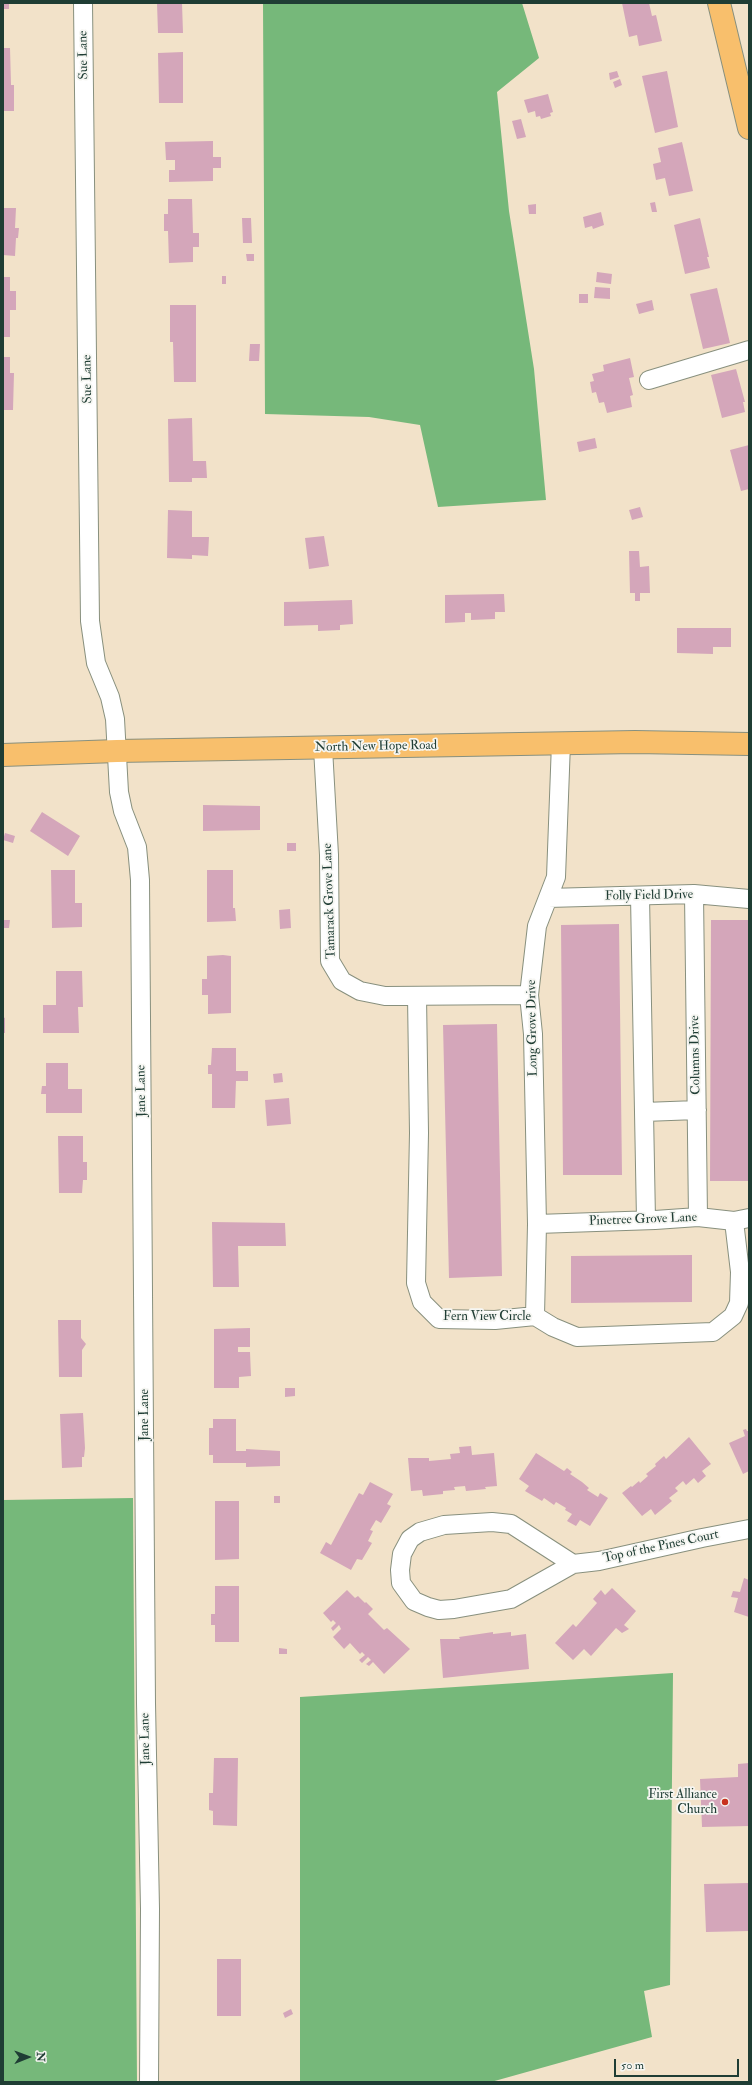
<!DOCTYPE html>
<html>
<head>
<meta charset="utf-8">
<style>
	body { margin:0 }
	#map { position:relative; width:752px; height:2085px; overflow:hidden; background:#f2e2c9; font-family:"IM FELL Double Pica",serif }
	canvas { display:block }
	.frame { position:absolute; inset:0; border:4px solid #1f3d34; pointer-events:none }
	.north { position:absolute; left:8px; top:2037px; width:40px; height:40px; -webkit-text-stroke:3px #f6f6f2; paint-order:stroke; rotate:89deg; font-size:11px; font-weight:700; line-height:16px; text-align:center; color:#1f3d34 }
	.north::after { content:''; display:block; margin:auto; width:14px; height:18px; background:#1f3d34; clip-path:polygon(50% 0,100% 100%,50% 72%,0 100%) }
	.scale { position:absolute; left:614px; top:2059px; width:125px; height:18px; box-sizing:border-box; border:2px solid #1f3d34; border-top:0; padding-left:5px; font-size:12px; line-height:14px; white-space:nowrap; color:#1f3d34; -webkit-text-stroke:3px #f6f6f2; paint-order:stroke }
</style>
</head>
<body>
<div id="map">
<canvas width="752" height="2085"></canvas>
<div class="frame"></div>
<div class="north">N</div>
<div class="scale">50 m</div>
</div>
<script>
const ctx = document.querySelector('canvas').getContext('2d');
ctx.lineJoin = 'round';
function fillPath(path, color) { ctx.fillStyle = color; ctx.fill(path, 'evenodd'); }
function stroke(path, color, width, dash) { ctx.strokeStyle = color; ctx.lineWidth = width; ctx.lineCap = dash ? 'butt' : 'round'; ctx.setLineDash(dash || []); ctx.stroke(path); }
function write(font, color, halo, rows, align = 'center') {
  ctx.font = font + ' "IM FELL Double Pica",serif'; ctx.lineWidth = 3.5; ctx.setLineDash([]); ctx.textBaseline = 'middle'; ctx.strokeStyle = halo; ctx.fillStyle = color; for (const [text, x, y, turn = 0] of rows) {
    ctx.save(); ctx.translate(x, y); ctx.rotate((+turn || 0) * Math.PI / 180); ctx.textAlign = isNaN(turn) ? turn : align; if (halo) ctx.strokeText(text, 0, 0); ctx.fillText(text, 0, 0); ctx.restore();
  }
}
const forest = new Path2D(`
	M263,3H522L539,58L497,92L509,211L534,369L546,500L438,507L420,425L369,417L265,414Z
	M133,1498L137,2082H3V1500Z
	M673,1673L670,1985L644,1991L652,2037L491,2082H300V1697Z`);
const building = new Path2D(`
	M3,3H9V9H3Z
	M157,3H182L183,33H158Z
	M622,3H649L652,16L656,15L662,41L639,46L637,35L629,37Z
	M3,48H10L11,85H14V111H3Z
	M183,52V103H159L158,53Z
	M617,71L619,77L610,80L609,73Z
	M667,71L678,127L655,133L642,76Z
	M620,79L622,85L615,88L613,82Z
	M548,94L553,112L550,113L551,116L541,119L540,116L536,117L535,111L528,113L524,100Z
	M521,119L526,137L517,139L512,121Z
	M213,141V157H221V168H213V181L169,182V170H175V160H166L165,142Z
	M682,142L693,191L669,196L665,178L656,180L653,164L661,162L658,148Z
	M168,199H192L193,233H199V247H193V262L169,263L168,231H164V214H168Z
	M655,202L657,212H652L650,203Z
	M536,204V214H529L528,205Z
	M3,208H16L15,228H19L18,238H16L15,256L3,255Z
	M601,212L604,225L593,229L592,226L585,228L583,217Z
	M242,218H251L252,243H243Z
	M700,218L709,257H707L710,268L685,274L674,225Z
	M246,254H254V261H247Z
	M597,272L612,274L611,284L596,282Z
	M222,276H226V284H222Z
	M3,277H10V291H16V310H10V337H3Z
	M595,287L610,288V299L594,298Z
	M717,288L730,343L703,349L690,294Z
	M579,294H588V303H579Z
	M652,300L654,310L639,314L636,304Z
	M170,305H196V382H174L173,342H170Z
	M250,344H260L259,361H249Z
	M3,357H10V373H14L13,410H3Z
	M630,358L634,377L629,378L633,395L630,396L632,407L607,413L604,402L599,403L596,392L592,393L590,382L594,381L592,374L604,371L603,365Z
	M736,369L745,402H743L745,412L722,418L711,375Z
	M192,418L193,461H206L207,478H192V482H169L168,419Z
	M595,438L597,448L579,452L577,442Z
	M749,445V489L741,491L730,450Z
	M640,507L643,517L632,520L629,510Z
	M168,510L192,511V537H209L208,556L192,555V559L167,558Z
	M324,536L329,566L309,569L305,538Z
	M629,551H639L640,567L649,566L650,593H640V601H635V593H630Z
	M504,594L505,612H495V619L471,620V613H465V622L445,623V595Z
	M352,600L353,624L340,625V630L318,631V625L284,626V602Z
	M677,628H731V647H713V654L677,653Z
	M203,805L260,806V830L203,831Z
	M42,812L80,836L68,856L30,831Z
	M5,833L15,836L13,843L3,840Z
	M287,843H296V851H287Z
	M51,870H75V903H82V927L52,928Z
	M207,870H233V908H235L236,921L207,922Z
	M290,909L291,928L280,929L279,910Z
	M3,920H10L9,928H3Z
	M711,920H749V1181H710Z
	M619,924L622,1175H563L561,925Z
	M223,955L231,956V1013L208,1014V995H202V979H207V956Z
	M56,971H82L83,1007H78L79,1033H43V1005H56Z
	M3,1017L5,1018V1033H3Z
	M497,1024L502,1276L449,1278L443,1025Z
	M212,1048H236V1071H248V1081H236L235,1108H212V1074H208V1065H211Z
	M46,1063H68V1089H82V1113H46V1094H41L42,1086H46Z
	M282,1073L283,1082L274,1083L273,1074Z
	M289,1098L291,1124L267,1126L265,1100Z
	M58,1136H83V1162H87V1180H83L82,1193H59Z
	M212,1222L285,1223L286,1246H238L239,1287H213Z
	M692,1255V1302L571,1303V1256Z
	M58,1320H81V1338L86,1344L82,1350V1377H59Z
	M250,1328V1347H238V1352H250L251,1376L239,1377V1388H214V1329Z
	M285,1388H295V1396L285,1397Z
	M83,1413L85,1448L84,1457H82V1467L62,1468L60,1414Z
	M213,1419H236V1451H246V1449L280,1451V1466L246,1467V1463H213V1455H209V1428H213Z
	M746,1429L747,1431H749V1471L743,1474L729,1443L745,1436L743,1430Z
	M689,1437L711,1464L702,1471L706,1476L698,1483L694,1478L686,1485L683,1481L675,1488L678,1491L669,1498L672,1501L655,1515L651,1509L642,1516L622,1493L631,1486L632,1487L639,1481L640,1483L648,1476L646,1474L656,1466L655,1464L664,1456L666,1459Z
	M471,1446L472,1455L494,1453L497,1486L485,1487L486,1489L466,1491L465,1486L454,1487L455,1490L443,1491V1494L423,1496L422,1490L411,1491L408,1458H429V1461L451,1459L450,1454L460,1453L459,1447Z
	M536,1453L564,1471L567,1468L572,1472L570,1474L582,1482L589,1488L587,1490L598,1497L600,1493L608,1498L590,1526L580,1520L576,1526L567,1521L572,1514L565,1510L566,1508L556,1502L554,1505L544,1498L542,1501L525,1491L529,1486L519,1479Z
	M370,1482L393,1494L387,1504L391,1506L381,1523L376,1520L370,1530L373,1531L368,1541L372,1543L362,1560L357,1559L351,1570L320,1553L326,1542L331,1545L359,1493L363,1495Z
	M274,1496H280V1503H274Z
	M215,1501H239V1559L215,1560Z
	M744,1578L749,1580V1617L734,1612L738,1598L731,1597L733,1591L740,1592Z
	M215,1586H239V1642H215V1625H211V1614H215Z
	M612,1588L636,1611L624,1625L629,1629L622,1633L616,1628L591,1656L584,1649L573,1660L555,1643L573,1624L576,1627L597,1603L593,1599L601,1590L605,1595Z
	M347,1590L355,1598L358,1596L365,1603L366,1602L373,1609L368,1614L384,1630L387,1628L410,1649L384,1674L373,1662L369,1666L366,1664L371,1660L368,1657L362,1663L359,1660L365,1655L362,1652L360,1654L350,1643L344,1649L333,1637L341,1629L339,1625L333,1631L331,1628L336,1623L333,1620L331,1622L323,1613Z
	M493,1632V1634L511,1632V1636L526,1634L529,1669L443,1678L440,1639H460L459,1637Z
	M279,1648L287,1649V1654H279Z
	M214,1758H238L237,1826L213,1825V1811L209,1810V1793H213Z
	M749,1763V1826L702,1827L700,1779L738,1777V1764Z
	M749,1883V1931L706,1932L704,1884Z
	M217,1959H241V2016H217Z
	M291,2009L293,2014L285,2018L283,2013Z`);
const minor = new Path2D(`
	M83,3L90,621L96,663L110,697L115,719L119,792L123,811L137,847L140,880L146,1703L150,1909L149,2082
	M649,380L749,350
	M323,748L329,855L330,961L342,981L360,991L385,996L529,995
	M694,894L698,1217
	M640,896L646,1220
	M548,898L694,894L749,899
	M417,996L419,1133L416,1283L422,1302L439,1319L495,1320L535,1316L553,1327L577,1337L713,1332L733,1316L739,1303L740,1272L734,1221
	M644,1112L697,1110
	M537,1224L655,1220L698,1217L734,1221L749,1218
	M535,1316L537,1224L533,1034L529,995L537,926L556,877L561,743
	M573,1564L511,1524L492,1522L444,1525L420,1532L410,1539L402,1554L400,1570L401,1583L414,1601L428,1607L439,1610L454,1609L511,1599L573,1564L599,1561L702,1538L749,1529`);
const major = new Path2D(`
	M719,3L749,128
	M3,755L117,751L635,742L749,744`);
const markers = [
	[725,1802,4,"#c8321e"]
];
const streetNames = [
	["Sue Lane",84,55,-91],
	["Sue Lane",88,379,-91],
	["North New Hope Road",376,747,-1],
	["Folly Field Drive",649,896,-1],
	["Tamarack Grove Lane",330,901,-92],
	["Long Grove Drive",533,1028,-91],
	["Columns Drive",696,1055,-91],
	["Jane Lane",142,1091,-91],
	["Pinetree Grove Lane",643,1220,-2],
	["Fern View Circle",487,1317],
	["Jane Lane",145,1415,-90],
	["Top of the Pines Court",661,1547,-12],
	["Jane Lane",146,1739,-91]
];
const poiNames = [
	["First Alliance",717,1795],
	["Church",717,1810]
];
fillPath(forest, '#76b87a');
fillPath(building, '#d4a6ba');
stroke(minor, '#88907e', 20);
stroke(major, '#88907e', 24);
stroke(minor, '#fff', 18);
stroke(major, '#f8bf6c', 22);
for (const [x, y, r, color] of markers) { const dot = new Path2D(); dot.arc(x, y, r, 0, 2 * Math.PI); ctx.fillStyle = color; ctx.fill(dot); stroke(dot, '#f6f6f2', 1.5); }
write('13px', '#1f3d34', '#f6f6f2', streetNames);
write('13px', '#1f3d34', '#f6f6f2', poiNames, 'right');
</script>
</body>
</html>
